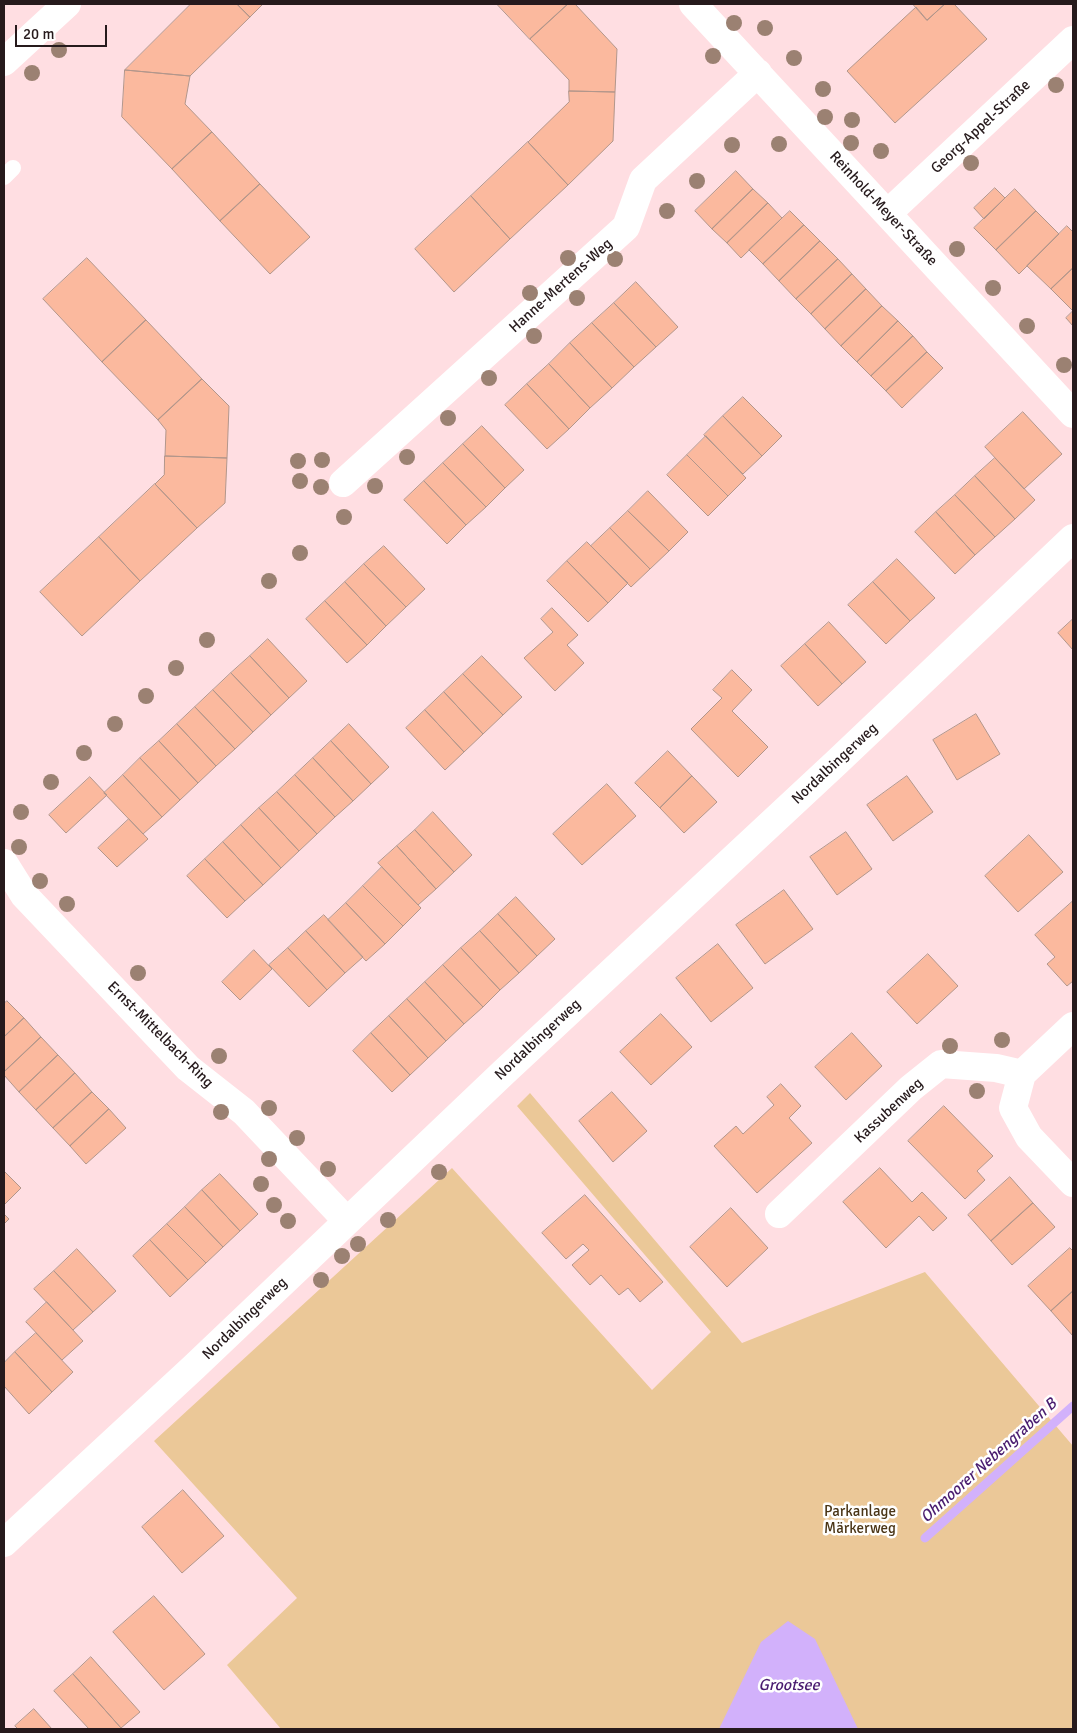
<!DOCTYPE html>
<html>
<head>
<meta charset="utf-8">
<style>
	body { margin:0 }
	#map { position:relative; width:1077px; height:1733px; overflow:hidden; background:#ffdee2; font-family:Signika,sans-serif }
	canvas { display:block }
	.frame { position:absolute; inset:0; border:5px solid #261a1c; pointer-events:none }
	.scale { position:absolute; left:15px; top:25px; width:92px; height:22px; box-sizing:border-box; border:2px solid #261a1c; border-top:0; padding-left:6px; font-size:15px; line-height:18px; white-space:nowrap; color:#261a1c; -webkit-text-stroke:4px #fff; paint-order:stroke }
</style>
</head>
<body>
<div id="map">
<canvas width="1077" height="1733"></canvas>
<div class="frame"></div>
<div class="scale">20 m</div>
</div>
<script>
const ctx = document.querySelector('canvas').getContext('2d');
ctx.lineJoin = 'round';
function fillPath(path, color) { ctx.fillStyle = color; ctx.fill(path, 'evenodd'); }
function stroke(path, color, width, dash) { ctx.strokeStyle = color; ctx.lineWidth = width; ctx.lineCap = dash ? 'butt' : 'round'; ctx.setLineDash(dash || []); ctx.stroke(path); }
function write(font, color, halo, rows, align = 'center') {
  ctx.font = font + ' Signika,sans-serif'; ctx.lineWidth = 5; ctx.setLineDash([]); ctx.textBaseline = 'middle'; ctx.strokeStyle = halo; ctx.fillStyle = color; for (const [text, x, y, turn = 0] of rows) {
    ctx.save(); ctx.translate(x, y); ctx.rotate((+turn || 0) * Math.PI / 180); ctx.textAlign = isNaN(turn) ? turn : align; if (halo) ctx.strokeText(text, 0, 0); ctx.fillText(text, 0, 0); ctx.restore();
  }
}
const green = new Path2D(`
	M530,1093L742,1343L815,1314L925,1272L1073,1446V1729H281L227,1665L297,1598L154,1441L452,1168L652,1390L711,1332L517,1106Z`);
const water = new Path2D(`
	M788,1621L815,1639L858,1729H719L761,1642Z`);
const stream = new Path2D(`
	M925,1538L1073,1406`);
const building = new Path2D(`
	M191,4H237L250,17L190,76L125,70Z
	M237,4H263L250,17Z
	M497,4H568L530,39Z
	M568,4H575L617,49L615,92L569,91V80L530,39Z
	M913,4H945L927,20Z
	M945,4H954L987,39L895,123L847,71L916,7L927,20Z
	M125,70L190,76L185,104L212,132L172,169L122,117Z
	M569,91L615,92L613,141L568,185L528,142L569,102Z
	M212,132L260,184L220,221L172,169Z
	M528,142L568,185L510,239L471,196Z
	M736,171L753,189L712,229L695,211Z
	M260,184L310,237L270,274L220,221Z
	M995,188L1005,198L984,219L974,208Z
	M753,189L768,203L727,243L712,229Z
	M1015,189L1036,211L996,250L974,228Z
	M471,196L510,239L454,292L415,249Z
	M768,203L782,218L741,258L727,243Z
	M790,211L804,225L763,264L749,250Z
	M1036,211L1059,234L1019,274L996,250Z
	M804,225L820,241L779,281L763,264Z
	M1067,226L1073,232V268L1051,289L1027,266Z
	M820,241L838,259L796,299L779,281Z
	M87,258L146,320L102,362L43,299Z
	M838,259L852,274L811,314L796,299Z
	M1073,268V311L1051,289Z
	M852,274L866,289L825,329L811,314Z
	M636,282L678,327L656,347L614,303Z
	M866,289L882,306L841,346L825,329Z
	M614,303L656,347L634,367L592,323Z
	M882,306L898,321L857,362L841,346Z
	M1073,311V326L1066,318Z
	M146,320L202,379L158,420L102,362Z
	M898,321L913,336L871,376L857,362Z
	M592,323L634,367L612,388L570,343Z
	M913,336L927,352L886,391L871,376Z
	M570,343L612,388L590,408L549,364Z
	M927,352L943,368L902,408L886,391Z
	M549,364L590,408L569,429L527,384Z
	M202,379L229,406L227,458L165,456L166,430L158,420Z
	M527,384L569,429L547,449L505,405Z
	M743,397L782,436L762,456L723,416Z
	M1023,412L1062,454L1024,489L985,447Z
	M723,416L762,456L743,474L704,435Z
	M482,426L524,470L505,488L463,444Z
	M706,436L746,478L728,496L687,455Z
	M463,444L505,488L486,507L443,463Z
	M687,455L728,496L708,516L667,475Z
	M165,456L227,458L225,503L197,528L155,484L164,475Z
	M995,458L1035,500L1015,519L975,476Z
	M443,463L486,507L466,525L424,481Z
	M975,476L1015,519L995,537L955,495Z
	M424,481L466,525L447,544L404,500Z
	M155,484L197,528L140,581L99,537Z
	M648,491L688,532L669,551L628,511Z
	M955,495L995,537L975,555L936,512Z
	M628,511L669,551L650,569L610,528Z
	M936,512L975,555L955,574L915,532Z
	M610,528L650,569L631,587L591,546Z
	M99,537L140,581L82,636L40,592Z
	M587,542L628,583L608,603L567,561Z
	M384,546L425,589L406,607L364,564Z
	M897,559L935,598L910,621L873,582Z
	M567,561L608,603L588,622L547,581Z
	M364,564L406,607L386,626L345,582Z
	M345,582L386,626L367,645L325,601Z
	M873,582L910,621L886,644L848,605Z
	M325,601L367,645L347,663L306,619Z
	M552,608L578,635L567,645L584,663L555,691L524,658L553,632L541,619Z
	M1073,619V650L1058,633Z
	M829,622L866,662L842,684L805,644Z
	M268,639L307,681L289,698L250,656Z
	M805,644L842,684L818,706L781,666Z
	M250,656L289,698L271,715L231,673Z
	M482,656L522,697L503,715L463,674Z
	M732,670L752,690L732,711L768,747L738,777L691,729L722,698L713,690Z
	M231,673L271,715L253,732L213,690Z
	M463,674L503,715L483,734L444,692Z
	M213,690L253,732L235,749L195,707Z
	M444,692L483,734L464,752L425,710Z
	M195,707L235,749L216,766L177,724Z
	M425,710L464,752L445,770L406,728Z
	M976,714L1000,754L957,780L933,740Z
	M177,724L216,766L198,783L159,741Z
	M349,724L389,767L371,784L331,741Z
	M159,741L198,783L180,800L140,758Z
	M331,741L371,784L353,801L313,758Z
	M668,751L692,776L660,808L635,783Z
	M140,758L180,800L162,817L123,775Z
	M313,758L353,801L335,817L295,775Z
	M123,775L162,817L143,834L104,793Z
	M295,775L335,817L317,834L277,792Z
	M692,776L717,802L684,833L660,808Z
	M907,776L933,812L893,841L867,805Z
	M90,777L107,795L66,833L49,815Z
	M607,784L636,816L582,865L553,834Z
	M277,792L317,834L299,851L259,808Z
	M259,808L299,851L281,868L241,825Z
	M433,812L472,855L454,872L415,830Z
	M129,819L148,839L117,867L98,848Z
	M241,825L281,868L263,885L223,842Z
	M415,830L454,872L436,889L397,846Z
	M846,832L872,869L837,895L810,857Z
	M1029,835L1063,872L1018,912L985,876Z
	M223,842L263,885L245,901L205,859Z
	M397,846L436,889L418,905L378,863Z
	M205,859L245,901L227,918L187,876Z
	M382,867L421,908L403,926L363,886Z
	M363,886L403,926L385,944L346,903Z
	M784,890L813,929L765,964L736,925Z
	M516,897L555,939L537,956L498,914Z
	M1072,902L1073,904V981L1067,986L1047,964L1055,957L1035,935Z
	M346,903L385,944L366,961L328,920Z
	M498,914L537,956L519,973L480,931Z
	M324,915L363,957L345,973L306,931Z
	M306,931L345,973L327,990L288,948Z
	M480,931L519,973L500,990L461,948Z
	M718,944L753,988L711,1022L676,978Z
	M288,948L327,990L309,1007L269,965Z
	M461,948L500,990L483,1007L443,965Z
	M254,950L272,969L240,1000L222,982Z
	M928,954L958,986L917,1024L887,992Z
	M443,965L483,1007L464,1024L425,982Z
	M425,982L464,1024L446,1041L407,999Z
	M407,999L446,1041L428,1058L389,1016Z
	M7,1001L24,1018L4,1037V1004Z
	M661,1014L692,1047L651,1085L620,1052Z
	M389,1016L428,1058L410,1075L371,1033Z
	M24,1018L41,1037L4,1072V1037Z
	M371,1033L410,1075L392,1092L353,1051Z
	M852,1033L882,1066L846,1100L815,1067Z
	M41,1037L58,1055L19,1092L4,1075V1072Z
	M58,1055L75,1073L36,1110L19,1092Z
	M75,1073L92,1092L53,1128L36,1110Z
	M781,1084L801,1106L789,1118L812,1143L757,1193L714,1146L736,1126L743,1134L774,1105L767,1097Z
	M92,1092L109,1109L70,1146L53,1128Z
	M612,1092L647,1131L613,1162L579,1121Z
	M944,1106L993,1156L977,1171L985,1180L965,1199L908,1141Z
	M109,1109L126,1128L86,1164L70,1146Z
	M880,1168L912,1202L922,1192L947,1218L933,1231L919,1216L886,1248L843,1202Z
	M4,1171L21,1188L4,1205Z
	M220,1174L258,1214L240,1231L202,1190Z
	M1010,1177L1033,1203L991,1241L968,1215Z
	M202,1190L240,1231L223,1247L185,1207Z
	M585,1195L663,1282L640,1302L628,1288L619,1295L601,1275L590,1285L572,1265L589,1250L583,1244L566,1259L542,1233Z
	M1033,1203L1055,1227L1012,1265L991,1241Z
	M185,1207L223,1247L206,1263L167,1224Z
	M731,1208L768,1248L727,1287L690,1247Z
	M4,1214L9,1219L4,1224Z
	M167,1224L206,1263L188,1280L150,1240Z
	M150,1240L188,1280L170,1297L133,1256Z
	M1070,1248L1073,1251V1291L1051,1311L1028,1286Z
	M77,1249L116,1291L93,1312L54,1271Z
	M54,1271L93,1312L73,1330L34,1289Z
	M1073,1291V1336L1051,1311Z
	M47,1302L83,1341L62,1360L26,1322Z
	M36,1333L73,1372L52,1392L15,1352Z
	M15,1352L52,1392L29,1414L4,1386V1363Z
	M183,1490L224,1536L182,1573L142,1527Z
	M154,1596L205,1654L164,1690L113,1632Z
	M91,1657L140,1712L121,1728L73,1674Z
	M73,1674L121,1728L120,1729H89L54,1691Z
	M34,1709L52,1729H18L15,1726Z`);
const service = new Path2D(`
	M4,177L13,168`);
const minor = new Path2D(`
	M693,4L1073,414
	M4,62L67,4
	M888,213L1073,40
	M343,483L626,227L643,180L758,73
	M4,863L24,895L188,1068L244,1112L347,1221
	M1073,1026L1022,1074L1013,1108L1029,1137L1073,1183
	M779,1214L911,1088L941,1064L996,1068L1022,1074
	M4,1543L194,1367L503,1073L837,762L1073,538`);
const trees = [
	[734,23],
	[765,28],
	[59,50],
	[713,56],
	[794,58],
	[32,73],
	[1056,85],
	[823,89],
	[825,117],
	[852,120],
	[851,143],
	[779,144],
	[732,145],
	[881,151],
	[971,163],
	[697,181],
	[667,211],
	[957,249],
	[568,258],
	[615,259],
	[993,288],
	[530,293],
	[577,298],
	[1027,326],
	[534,336],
	[1064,365],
	[489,378],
	[448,418],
	[407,457],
	[322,460],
	[298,461],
	[300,481],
	[375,486],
	[321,487],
	[344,517],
	[300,553],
	[269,581],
	[207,640],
	[176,668],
	[146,696],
	[115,724],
	[84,753],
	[51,782],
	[21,812],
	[19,847],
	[40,881],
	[67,904],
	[138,973],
	[1002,1040],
	[950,1046],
	[219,1056],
	[977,1091],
	[269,1108],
	[221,1112],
	[297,1138],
	[269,1159],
	[328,1169],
	[439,1172],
	[261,1184],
	[274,1205],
	[388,1220],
	[288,1221],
	[358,1244],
	[342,1256],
	[321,1280]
];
const streetNames = [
	["Georg-Appel-Straße",981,127,-43],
	["Reinhold-Meyer-Straße",883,209,47],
	["Hanne-Mertens-Weg",561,286,-42],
	["Nordalbingerweg",835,764,-43],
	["Ernst-Mittelbach-Ring",160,1035,45],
	["Nordalbingerweg",538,1040,-43],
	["Kassubenweg",889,1111,-43],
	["Nordalbingerweg",245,1319,-44]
];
const parkNames = [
	["Parkanlage",860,1512],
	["Märkerweg",860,1529]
];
const waterNames = [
	["Ohmoorer Nebengraben B",989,1461,-42],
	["Grootsee",789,1686]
];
fillPath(green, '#ebc898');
fillPath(water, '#d2b1fb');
stroke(stream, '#d2b1fb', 9);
fillPath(building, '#fbb99e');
stroke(building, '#b2968b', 1);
stroke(service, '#fff', 16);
stroke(minor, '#fff', 28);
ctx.fillStyle = '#9b8172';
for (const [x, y] of trees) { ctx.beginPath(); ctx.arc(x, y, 8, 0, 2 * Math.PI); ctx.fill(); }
write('15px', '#261a1c', '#fff', streetNames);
write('15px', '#4a3516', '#fff', parkNames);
write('italic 16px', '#491c6f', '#fff', waterNames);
</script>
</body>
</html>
